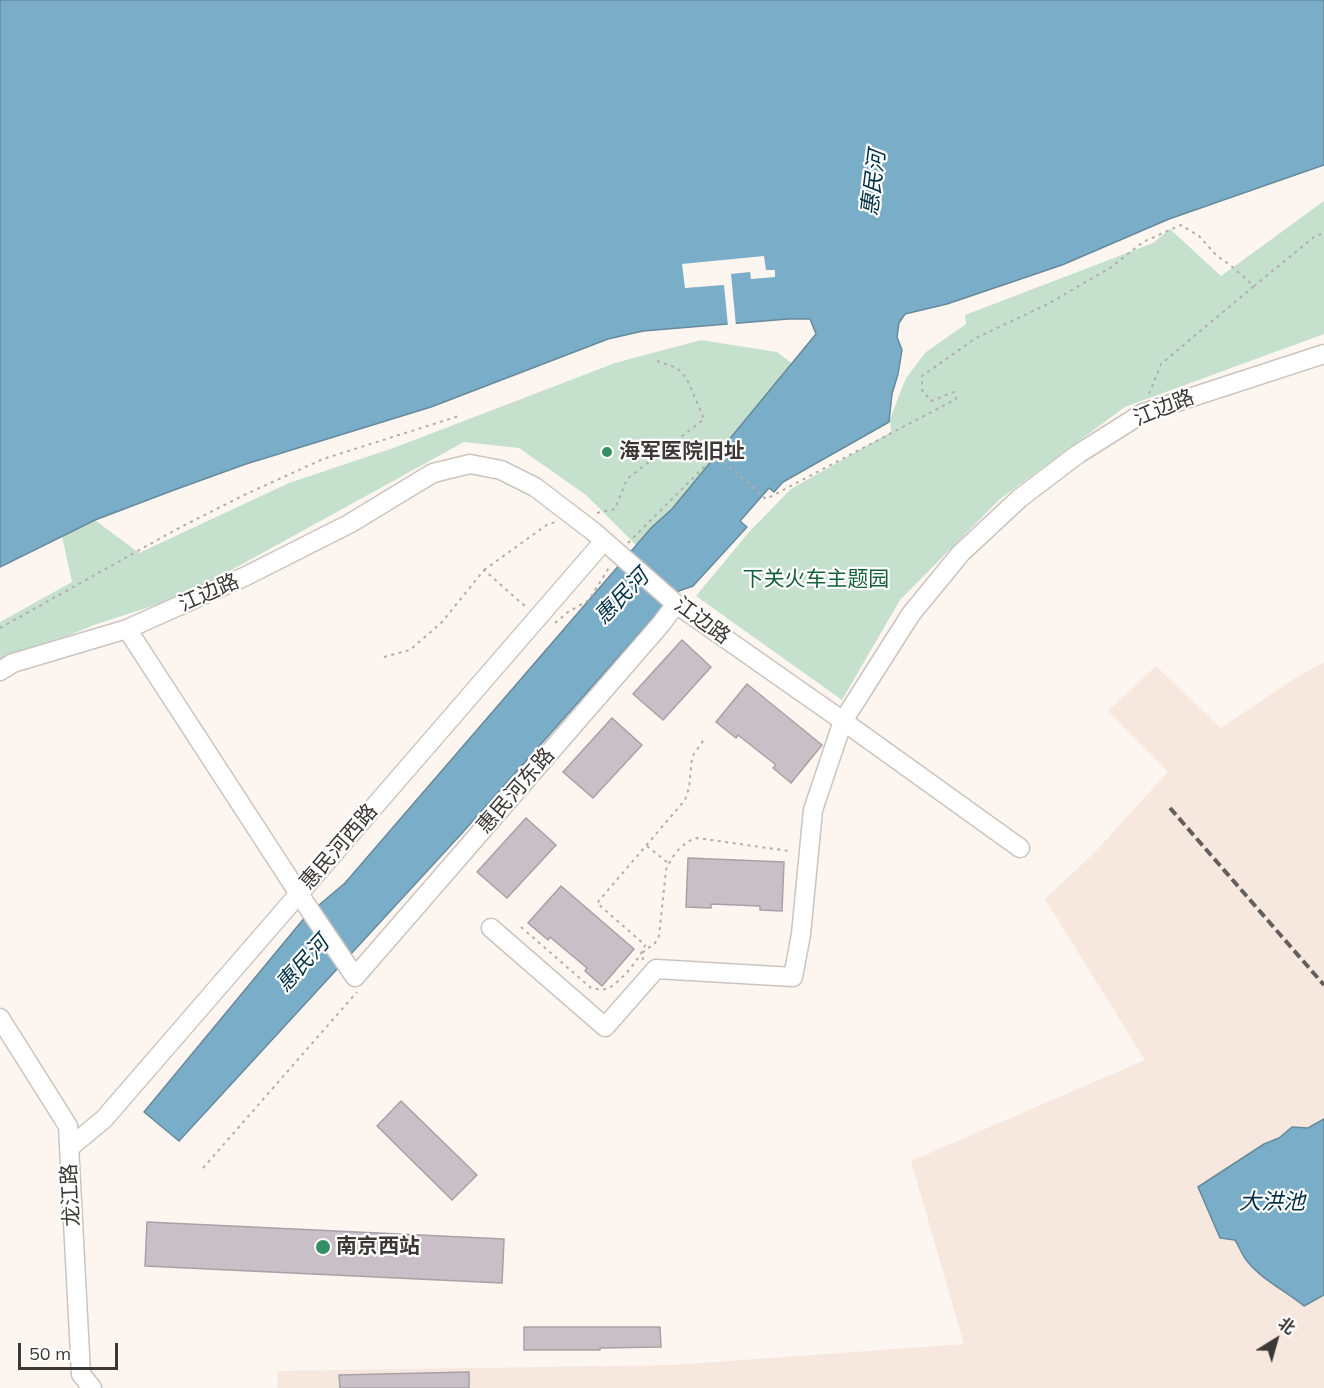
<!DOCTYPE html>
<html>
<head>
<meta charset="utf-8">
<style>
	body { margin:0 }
	#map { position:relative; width:1324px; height:1388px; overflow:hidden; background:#fdf5f0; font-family:Mulish,"Noto Sans SC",sans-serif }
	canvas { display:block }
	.north { position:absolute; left:1246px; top:1310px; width:60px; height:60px; -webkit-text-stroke:4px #fff; paint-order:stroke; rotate:37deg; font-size:16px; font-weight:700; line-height:24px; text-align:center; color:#3c3836 }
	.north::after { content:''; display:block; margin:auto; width:21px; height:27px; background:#3c3836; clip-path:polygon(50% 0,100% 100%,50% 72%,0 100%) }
	.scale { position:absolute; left:18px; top:1343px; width:100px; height:27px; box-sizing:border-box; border:3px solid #3c3836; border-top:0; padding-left:8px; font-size:18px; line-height:21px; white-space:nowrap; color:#3c3836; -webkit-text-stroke:4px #fff; paint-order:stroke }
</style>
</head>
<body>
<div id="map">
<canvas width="1324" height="1388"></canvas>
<div class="north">北</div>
<div class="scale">50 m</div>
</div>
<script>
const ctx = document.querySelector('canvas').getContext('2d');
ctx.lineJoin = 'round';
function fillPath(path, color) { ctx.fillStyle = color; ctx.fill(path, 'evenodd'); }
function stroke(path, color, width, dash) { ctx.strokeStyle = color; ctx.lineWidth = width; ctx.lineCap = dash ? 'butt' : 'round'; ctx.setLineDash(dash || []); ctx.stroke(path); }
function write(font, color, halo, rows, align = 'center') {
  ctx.font = font + ' Mulish,"Noto Sans SC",sans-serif'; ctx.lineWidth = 4.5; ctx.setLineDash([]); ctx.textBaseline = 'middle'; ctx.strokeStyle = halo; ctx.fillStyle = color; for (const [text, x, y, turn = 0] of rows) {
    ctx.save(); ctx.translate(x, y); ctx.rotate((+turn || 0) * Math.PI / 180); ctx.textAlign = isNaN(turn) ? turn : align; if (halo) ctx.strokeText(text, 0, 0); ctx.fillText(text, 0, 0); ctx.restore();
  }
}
const built = new Path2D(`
	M1324,662V1388H277L278,1371L674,1365L964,1344L911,1161L1145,1060L1045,899L1094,853L1168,772L1108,711L1156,666L1221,728L1292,680Z`);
const green = new Path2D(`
	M1324,201V334L1125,407L1000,499L900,600L842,700L696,596L749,532L791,489L891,432L890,419L906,378L926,352L966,324L965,315L1153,243L1170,229L1221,276Z
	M701,340L777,352L794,365L642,551L586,495L519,448L464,442L186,595L94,625L0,664V622L72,582L62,536L95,520L139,553L289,483L396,447L615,363Z`);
const water = new Path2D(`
	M0,0H1324V165L1169,219L1062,265L947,304L905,314L899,323L897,337L902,350L898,374L892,394L889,422L783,482L774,492L769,488L740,521L747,527L693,586L676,592L463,832L179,1141L144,1112L306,916L345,883L652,527L672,509L816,334L810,319H788L643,331L608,339L431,407L246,464L174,490L95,520L0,567Z
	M1324,1119V1295L1304,1306C1286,1291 1262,1280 1247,1261C1242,1255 1239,1246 1235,1240L1220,1238L1198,1187L1264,1144L1279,1138L1292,1127L1308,1128Z`);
const pier = new Path2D(`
	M764,256L766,270H775V277L751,279L750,272L731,274L736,326H728L724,285L685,288L682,264Z`);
const building = new Path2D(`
	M682,640L711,667L663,720L633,694Z
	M747,684L822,745L791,783L773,768L776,765L738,735L736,738L716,722Z
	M612,718L642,745L593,798L563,772Z
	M526,818L556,845L507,898L477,872Z
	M688,858L784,862L782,911L760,910V906L711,904V908L686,907Z
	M561,886L634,949L602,986L585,971L587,968L550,937L548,940L528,923Z
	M401,1101L477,1175L452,1200L377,1126Z
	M147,1222L504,1239L502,1283L145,1266Z
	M524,1327H660L661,1347L600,1348V1350H524Z
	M469,1372V1388H340L339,1375Z`);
const path = new Path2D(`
	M1149,394L1161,364L1254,286
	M597,513L615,509L627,479L704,419L687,379L677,368L657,361
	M628,543L716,455L766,499L956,399L954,392L931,401L922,390V376L976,338L1048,304L1110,268L1143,242L1181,225L1199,236L1217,256L1229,264L1254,286L1314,237L1324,233
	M484,570L548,524L556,522
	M555,623L568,612L589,600L610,566
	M0,628L177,529L244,495L323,459L459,416
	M384,657L410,650L442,622L484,570L526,607
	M647,846L668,863
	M521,927L591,988C596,989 601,990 606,989C619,985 641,957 645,945L597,903L685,800L689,788L692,757L705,738
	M643,960L642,953L655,943L659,936L666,870C671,857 683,841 697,838L789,851
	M203,1168L357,992`);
const minor = new Path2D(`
	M127,629L303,900L355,977L661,624L676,604
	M0,671L13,663L127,629L246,576L349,524L433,473L470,464L501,470L535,487L594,532L676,604L843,721L911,614L961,553L1020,498L1078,454L1143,413L1324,354
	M491,928L605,1027L656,969L793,977L801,934L813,810L843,721L1020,848
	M0,1018L68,1126L81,1374L92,1388
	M69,1148L104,1119L604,541`);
const rail = new Path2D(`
	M1170,808L1324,985`);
const markers = [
	[607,452,6,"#358f64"],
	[323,1247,8,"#358f64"]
];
const streetNames = [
	["江边路",1164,408,-22],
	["江边路",209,593,-24],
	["江边路",702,621,36],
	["惠民河东路",516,791,-49],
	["惠民河西路",339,847,-49],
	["龙江路",71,1195,-93]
];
const poiNames = [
	["海军医院旧址",619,452],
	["南京西站",336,1247]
];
const parkNames = [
	["下关火车主题园",816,580]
];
const waterNames = [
	["惠民河",874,183,-83],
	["惠民河",622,597,-46],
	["惠民河",303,964,-48],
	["大洪池",1272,1202]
];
fillPath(built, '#f7e8df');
fillPath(green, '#c5e1ce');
fillPath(water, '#7aadc8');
stroke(water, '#678a9c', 1.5);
fillPath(pier, '#fdf5f0');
fillPath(building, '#c8c0c6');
stroke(building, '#a8a0a5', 1.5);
stroke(minor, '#ccc4bf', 21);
stroke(path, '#b4adaa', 2, [3, 4.5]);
stroke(minor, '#fff', 18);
stroke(rail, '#645f5c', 4, [9, 4.5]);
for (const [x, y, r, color] of markers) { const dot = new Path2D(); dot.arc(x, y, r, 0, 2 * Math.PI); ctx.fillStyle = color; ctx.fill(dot); stroke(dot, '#fff', 2); }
write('21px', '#3c3836', '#fff', streetNames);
write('bold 21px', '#3c3836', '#fff', poiNames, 'left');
write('21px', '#16613a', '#fff', parkNames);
write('italic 22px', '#033245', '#fff', waterNames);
</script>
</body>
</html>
